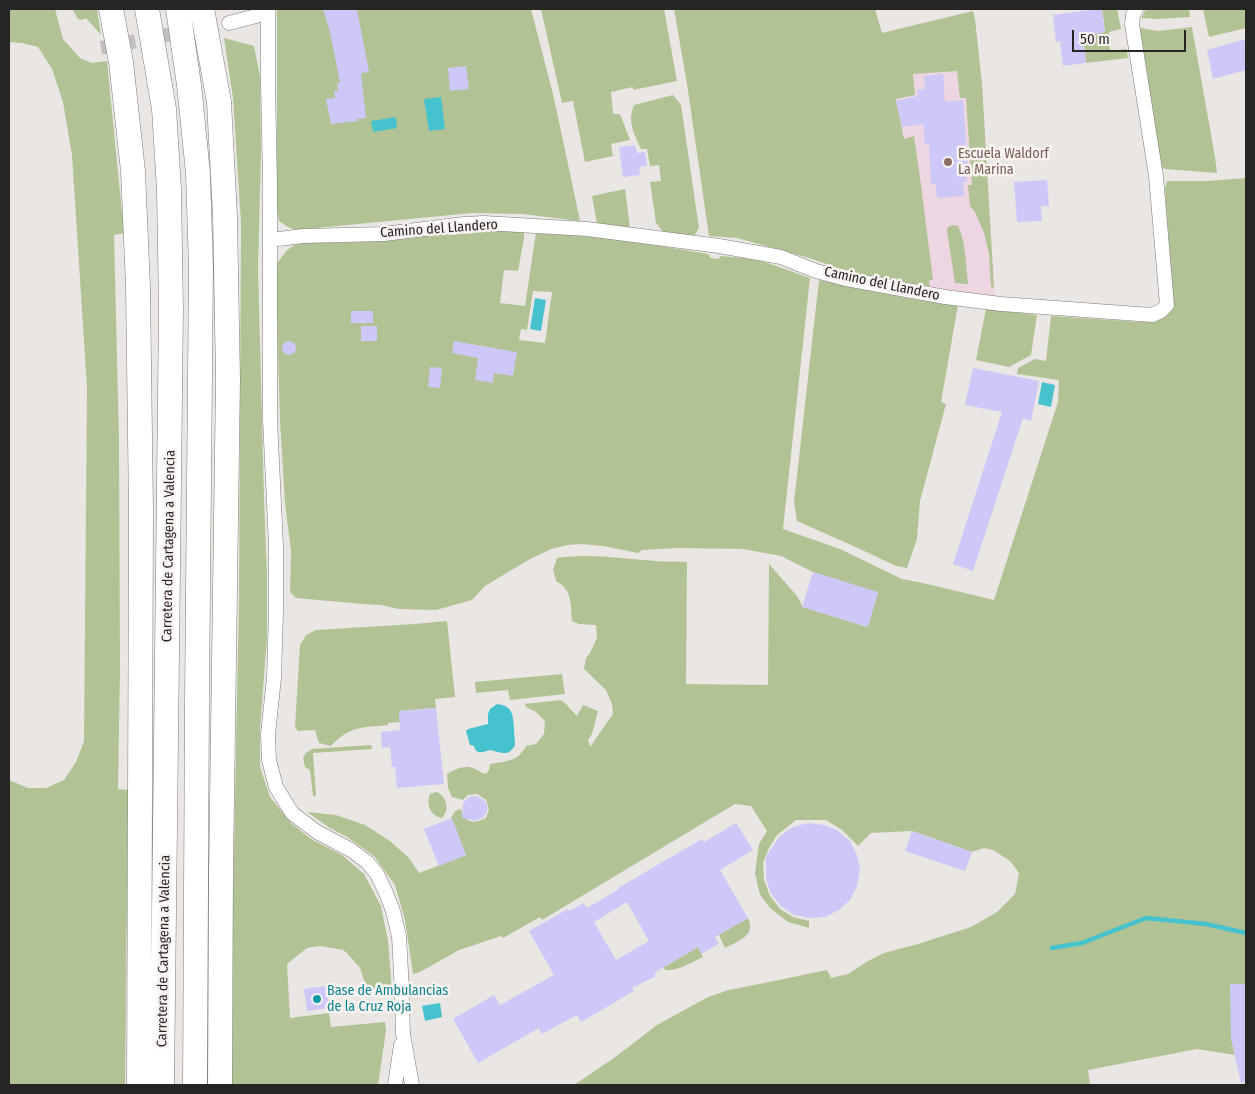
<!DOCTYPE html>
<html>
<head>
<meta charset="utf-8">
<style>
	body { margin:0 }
	#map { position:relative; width:1255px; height:1094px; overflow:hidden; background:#eae6e4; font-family:"Fira Sans Condensed",sans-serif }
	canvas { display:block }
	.frame { position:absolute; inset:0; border:10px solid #262524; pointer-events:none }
	.scale { position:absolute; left:1072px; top:30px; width:114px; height:22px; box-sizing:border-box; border:2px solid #262524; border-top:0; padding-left:6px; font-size:15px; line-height:18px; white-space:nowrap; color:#262524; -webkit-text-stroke:4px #f8f3f1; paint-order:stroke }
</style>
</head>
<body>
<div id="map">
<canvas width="1255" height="1094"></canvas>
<div class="frame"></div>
<div class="scale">50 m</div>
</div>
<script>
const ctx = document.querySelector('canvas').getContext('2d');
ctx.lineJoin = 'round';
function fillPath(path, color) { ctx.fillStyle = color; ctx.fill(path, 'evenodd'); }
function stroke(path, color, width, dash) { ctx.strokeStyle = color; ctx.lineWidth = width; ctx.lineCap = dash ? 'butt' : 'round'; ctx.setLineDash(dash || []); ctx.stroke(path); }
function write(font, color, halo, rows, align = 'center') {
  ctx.font = font + ' "Fira Sans Condensed",sans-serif'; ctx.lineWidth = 5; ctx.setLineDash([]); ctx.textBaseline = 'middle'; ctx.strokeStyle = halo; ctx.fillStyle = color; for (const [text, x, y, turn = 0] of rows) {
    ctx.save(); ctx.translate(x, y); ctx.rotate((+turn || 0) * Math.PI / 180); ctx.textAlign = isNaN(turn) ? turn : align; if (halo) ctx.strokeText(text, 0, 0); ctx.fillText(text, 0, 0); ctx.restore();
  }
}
const education = new Path2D(`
	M973,11L975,19L982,84L995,297L930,289L914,185L881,33Z`);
const green = new Path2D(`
	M9,9H55L63,39L80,58L92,63L107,61L124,233L114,235L119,439L120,669L118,789L128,790L125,1085H9V780L28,788H46L64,780L76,762L84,741L87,388L72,155L63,102L52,69L38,47L22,43L9,42Z
	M72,9H97L101,35L86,18L82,20L78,19Z
	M277,9H531L554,98L580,221L522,214L472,213L296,230L288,227L279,221L277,208Z
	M541,9H664L677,81L633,90V87L611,92L613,114H620L630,140L611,144L613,156L585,162L573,101L562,103Z
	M674,9H875L882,33L973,11L975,19L982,84L994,288L991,287L989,253L984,233L975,212L970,206L968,185H972L966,98H960L957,71L913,74L915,95L896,99L904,139L914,136L921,185L933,280H929L930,289L847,271L809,258L737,238L709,236L687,84Z
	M1102,9H1117L1121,29L1109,32L1110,51L1126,49L1128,58L1086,63L1084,43L1094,41V34L1105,32Z
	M1146,9H1189L1190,17L1157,19L1141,18Z
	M1203,9H1246V28L1209,37Z
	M1192,27L1215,157L1217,173L1165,169L1162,167L1140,40V28L1158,31Z
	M224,38L254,46L260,76L261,152L258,268L264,497L267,577V637L260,730V767L270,797L291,823L311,839L342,855L364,874L381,906L388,941L392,991L372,989L365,983L360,968L347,953L343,950L320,946L307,948L287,964L290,1018L329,1013L331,1027L385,1022L386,1031L378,1085H232L233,898L239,600L241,222L233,98Z
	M673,95L681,105L699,228L694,236L663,232L656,223L650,182L661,181L659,165L650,166L647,149H641C634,133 627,122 634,105Z
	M1246,178V984H1230L1235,1055L1197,1049L1088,1070L1090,1085H574L614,1058L657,1025L708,997L729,990L769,982L827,970L831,978L848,974L868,961L884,953L918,944L971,927L997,912L1015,894L1019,873L1010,861L993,850L984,848L972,852L912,831L871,833L858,846L842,830L826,820H796L777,835L769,848L763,863L764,880L770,896L780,909L793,917L809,921V928L788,922L770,908L760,895L755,873L759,844L767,831L751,806L735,804L542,920L540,917L503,938L501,936L459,950L420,972L413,974L405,920L395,885L374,856L347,837L330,828L307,812L336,815L365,825L390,841L409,858L419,873L466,855L451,818L455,811L461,809C465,824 474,824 486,818L489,809L486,800L477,794L468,795L463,800L452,797L448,788L447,774C455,769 466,764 475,769C480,771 481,773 486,774L489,770L490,764C506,761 518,762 526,746L536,744L544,734L545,721L536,712L526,707L525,704L560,700L564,702L577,716L583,705L598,711L592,734L588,740L590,747L613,714L612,704L606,690L584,669L586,658L590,653L597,638L596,625L579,624L572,621C570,603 573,591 556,581L553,570L557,558C590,553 623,559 655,561C666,562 676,561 687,562L686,684L768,685L769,564L797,596L803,607L867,627L878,593L813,572L781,556L743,549L676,548L642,550L638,553L603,546L582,544L568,545L551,549L530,559L485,586L472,600L436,610L399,609L381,605L363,604L296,598L290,592L291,551L285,503L280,421L276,276L278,262L287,250L298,243L365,242L399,239L436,234L456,235L460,229L490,228L524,232V238L518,271L504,270L500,303L525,306L535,239L536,234L539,232L624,240L708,254L711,258L719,259L720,256L744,258L765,262L810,278L783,529L840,549L902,579L923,583L994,600L1058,402L1059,380L1017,374L1018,368L1035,359L1046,361L1051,316L1141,322L1159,320L1168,314L1173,302L1165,189L1167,181H1208ZM533,291L552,292L545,343L519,340L521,329L527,330Z
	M625,189L630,228L597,224L592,196Z
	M953,225L958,226C966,243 966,265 968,284L955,283L947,231L948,227Z
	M819,280L912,299L958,305L941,402L946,404L920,501L917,539L907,568L896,566L860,549L797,521L794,502Z
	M986,309L1037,315L1031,355L1009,367L976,360Z
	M447,621L455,697L435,699L436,708L399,711L400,722L388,723V725C362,728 351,725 331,746L319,743L315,730L298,731L295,727L300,645L306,635L316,630L415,624Z
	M562,674L565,694L510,700L508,690L476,693L475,682Z
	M371,745L372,749L313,753L316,796H313L310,770L305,767L303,758L306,753L312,749Z
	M437,792C447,797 450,810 442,818C430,816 426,804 430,794Z
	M748,918C757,935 737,942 725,948L719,935Z
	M698,947L703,957C692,962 677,972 665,970L664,967Z`);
const water = new Path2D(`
	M441,97L445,129L429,131L424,99Z
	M396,117L397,128L373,132L371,121Z
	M535,298L546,300L541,331L530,329Z
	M1042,382L1055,385L1051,407L1038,404Z
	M497,704C513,706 513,715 514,728C514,734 515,739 515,745C508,758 501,752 490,750C484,751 482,754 476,751L474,746L470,745L466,731L468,729L488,724V714L490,709Z
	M440,1003L442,1017L425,1021L422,1006Z`);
const stream = new Path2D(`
	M1052,948L1082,943L1146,918L1206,924L1246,933`);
const building = new Path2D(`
	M323,9H357L369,72L361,73L366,118L357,119L358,121L331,124L326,99L335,98L334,91H338L337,83H340L330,32Z
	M1097,9H1102L1105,32L1083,36L1086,63L1063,66L1060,41L1056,42L1053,15Z
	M1246,39V70L1213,79L1207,50Z
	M466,66L469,89L450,91L448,68Z
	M943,74L945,102L963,100L968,168H966L967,182H963L964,196L937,198L936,184H931L929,144H925L923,124L902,127L896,101L918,96V90L925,89L924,76Z
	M635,145L637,153L645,152L647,166L639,167L640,175L623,177L619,147Z
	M1047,180L1049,206H1041L1042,221L1017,222L1014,182Z
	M351,311H373V323H351Z
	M361,326H377V341H361Z
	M454,341L517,352L513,376L494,373L493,383L475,380L478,358L452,353Z
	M282 348a7 7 0 1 1 14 0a7 7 0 1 1-14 0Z
	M430,367L442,368L440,388L428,387Z
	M973,368L1039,381L1031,421L1023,418L973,571L953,564L1002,412L965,405Z
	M813,572L878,592L868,627L802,607Z
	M436,708L444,784L397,788L395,767H392L390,747L382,748L381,732L400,730L399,711Z
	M477,796L485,801L488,809L484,817L476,821L462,818L463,803L469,797Z
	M452,818L466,855L439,866L424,829Z
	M736,823L753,850L720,870L748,918L715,937L719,944L701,954L698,947L654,973L656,976L632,988L634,991L581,1022L577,1015L542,1034L539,1028L478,1063L453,1019L494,995L500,1005L554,975L529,931L568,909L569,911L584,903L587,908L619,889L618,888L702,839L704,842ZM627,902L649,941L616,960L594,922Z
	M808,823L824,825L838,831L850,841L857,855L860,870L857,886L850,900L839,910L825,917L809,918L794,915L781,906L771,894L766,879V856L780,836L793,827Z
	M912,831L972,852L965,871L905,851Z
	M1230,984H1246V1082L1241,1083L1231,1039Z
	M326,986L329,1008L307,1011L304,989Z`);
const minorTunnel = new Path2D(`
	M101,48L229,23`);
const minor = new Path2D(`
	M268,9V84L270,182V419L276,546V612L274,678L268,734L269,760L276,787L292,813L317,832L351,850L367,862L377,874L386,893L393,911L399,936L401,972L403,1034L412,1085
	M229,23L268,13
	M270,240L303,236L384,234L464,224L484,223L587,229L719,246L781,257L816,271L846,279L945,297L1001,304L1152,315L1161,311L1167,305L1156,176L1132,24L1133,15L1136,9
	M395,1085L401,1045`);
const trunk = new Path2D(`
	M111,9L121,62L133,171L138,287L141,511L139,1085
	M147,9L164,109L169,189L171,310L162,1085
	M178,9L189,85L198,173L201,268L197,698L195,1085
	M202,9L219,102L225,216L228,379L221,871L220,1085`);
const markers = [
	[948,162,5,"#8d6e63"],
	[317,999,5,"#0f9aa8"]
];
const educationNames = [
	["Escuela Waldorf",958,154],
	["La Marina",958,170]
];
const streetNames = [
	["Camino del Llandero",439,229,-4],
	["Camino del Llandero",882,284,12],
	["Carretera de Cartagena a Valencia",169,546,-89],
	["Carretera de Cartagena a Valencia",164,951,-89]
];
const cultureNames = [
	["Base de Ambulancias",327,991],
	["de la Cruz Roja",327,1007]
];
fillPath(education, '#edd6e2');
fillPath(green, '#b1c394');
fillPath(water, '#46c2ce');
stroke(stream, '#46c2ce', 4.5);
fillPath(building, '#cdc8f7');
stroke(minorTunnel, '#c3bfbe', 14, [14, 7]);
stroke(minor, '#7e7a79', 15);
stroke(trunk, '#7e7a79', 25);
stroke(minor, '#fff', 14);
stroke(trunk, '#fff', 24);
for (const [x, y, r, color] of markers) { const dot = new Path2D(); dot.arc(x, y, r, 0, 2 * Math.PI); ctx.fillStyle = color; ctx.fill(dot); stroke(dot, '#f8f3f1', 2); }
write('14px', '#785e54', '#f8f3f1', educationNames, 'left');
write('14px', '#262524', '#f8f3f1', streetNames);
write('14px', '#0d838f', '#f8f3f1', cultureNames, 'left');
</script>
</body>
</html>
